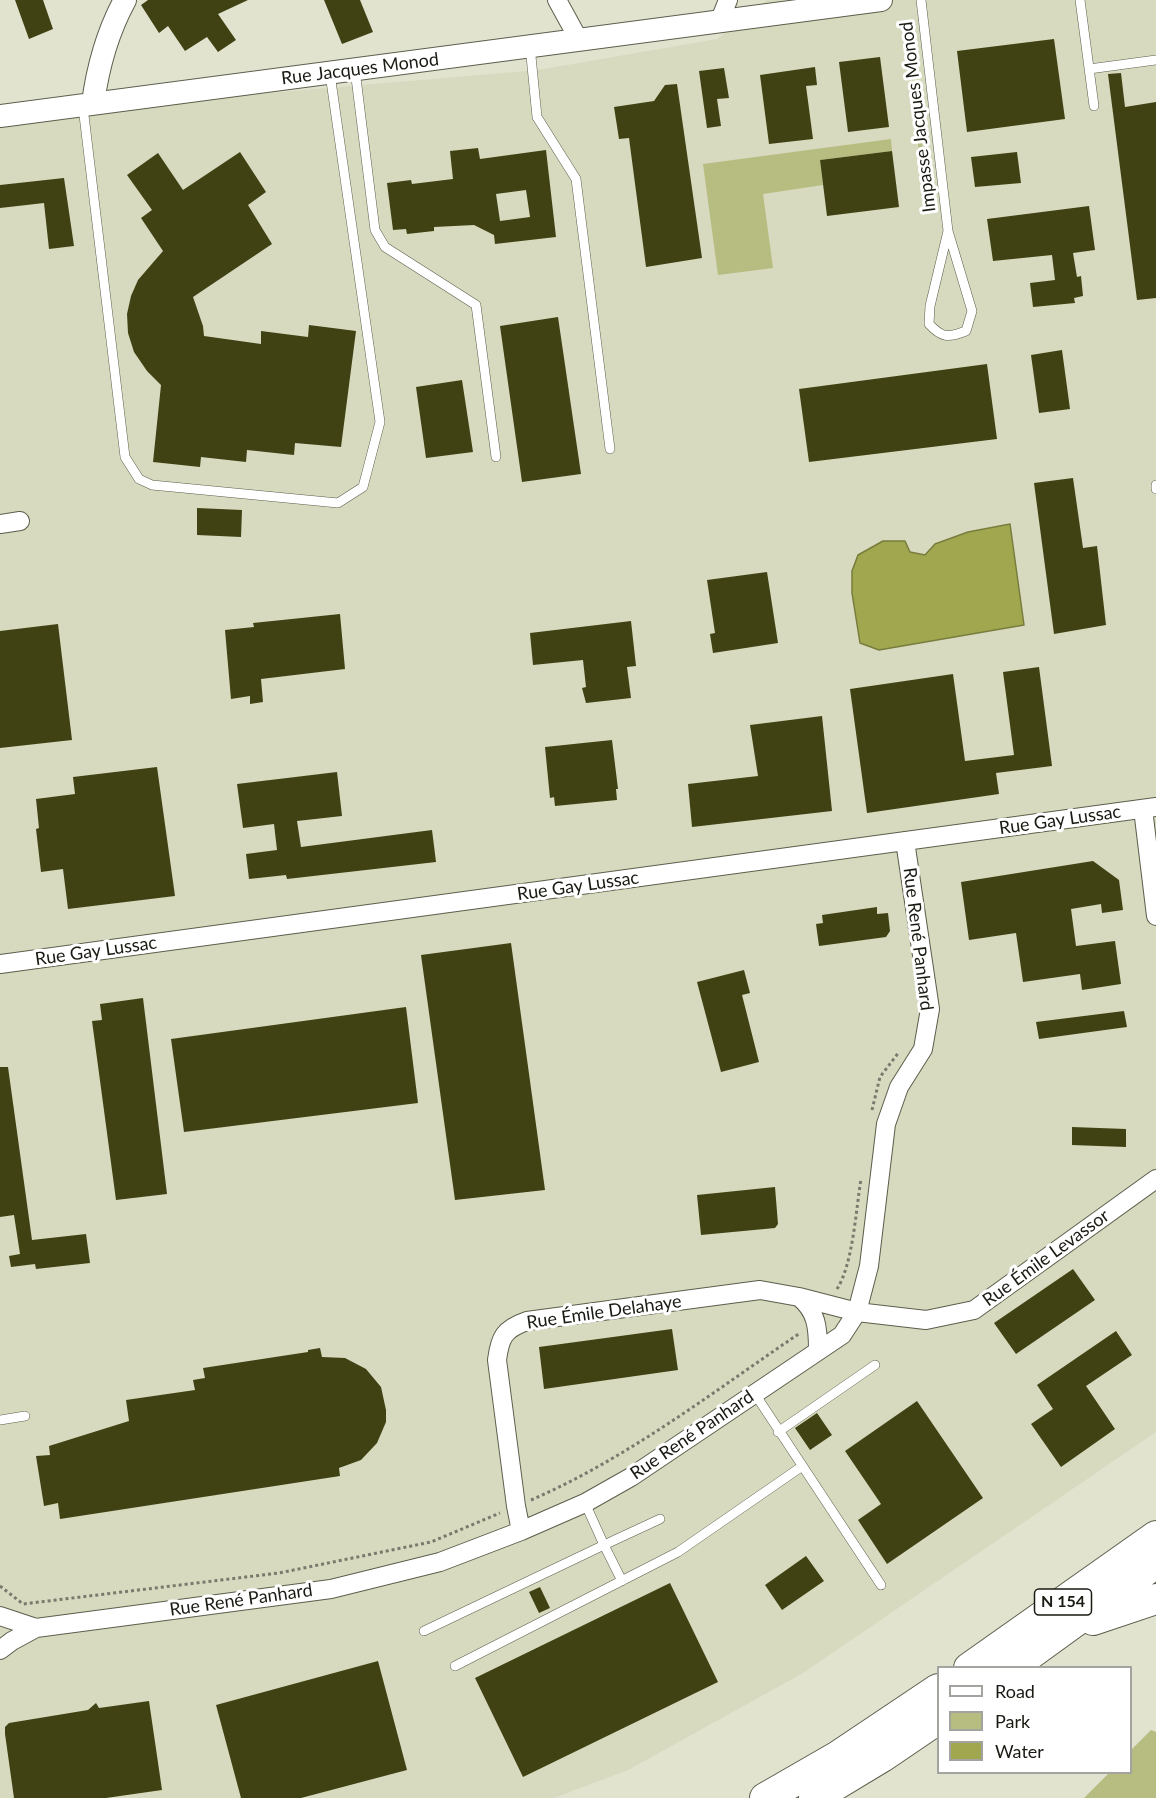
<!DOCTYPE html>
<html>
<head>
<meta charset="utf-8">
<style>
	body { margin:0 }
	#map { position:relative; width:1156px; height:1798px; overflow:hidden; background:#e1e3cf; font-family:Lato,sans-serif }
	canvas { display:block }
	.legend { position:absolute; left:937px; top:1666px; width:195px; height:108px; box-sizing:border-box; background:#fff; border:2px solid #a3a3a0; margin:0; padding:8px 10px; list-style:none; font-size:18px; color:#191a12 }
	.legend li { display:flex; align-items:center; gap:12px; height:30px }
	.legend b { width:30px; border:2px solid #a3a3a0 }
</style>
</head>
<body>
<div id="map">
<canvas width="1156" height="1798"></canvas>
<ul class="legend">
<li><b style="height:8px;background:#fff"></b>Road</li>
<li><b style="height:16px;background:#b7bc81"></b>Park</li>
<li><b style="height:16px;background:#a1a74f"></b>Water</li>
</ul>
</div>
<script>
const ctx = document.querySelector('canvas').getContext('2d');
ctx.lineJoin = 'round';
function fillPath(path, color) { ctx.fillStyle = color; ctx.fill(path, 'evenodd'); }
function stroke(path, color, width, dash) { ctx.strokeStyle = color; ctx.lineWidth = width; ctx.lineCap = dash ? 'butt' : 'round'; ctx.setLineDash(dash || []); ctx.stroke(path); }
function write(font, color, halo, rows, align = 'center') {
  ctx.font = font + ' Lato,sans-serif'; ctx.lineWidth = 6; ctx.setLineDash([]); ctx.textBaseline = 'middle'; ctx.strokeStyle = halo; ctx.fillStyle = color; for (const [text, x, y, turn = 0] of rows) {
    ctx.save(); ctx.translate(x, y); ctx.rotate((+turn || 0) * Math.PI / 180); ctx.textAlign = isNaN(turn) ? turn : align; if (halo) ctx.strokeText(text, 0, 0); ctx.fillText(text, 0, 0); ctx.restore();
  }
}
const built = new Path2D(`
	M767,0H1156V1432L803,1673L628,1770L554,1798H0V116L538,70L717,39Z`);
const green = new Path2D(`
	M921,135L928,188L936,198L932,205L926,208L917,136Z
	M891,139L892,151L820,160L823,185L763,194L773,268L718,275L703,164Z
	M1151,1730L1156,1732V1798H1084L1109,1773L1130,1772L1131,1750Z`);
const water = new Path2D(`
	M1010,524L1024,625L879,650L860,643L852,593V571L858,555L883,541H905L910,552L925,555L935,544L968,532Z`);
const building = new Path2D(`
	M15,0H43L53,29L29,39Z
	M148,0H248L218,14L236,40L218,52L207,37L185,51L168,26L159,33L141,5Z
	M324,0H360L373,32L342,44Z
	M1054,39L1065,119L967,132L957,51Z
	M880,57L889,127L848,132L839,62Z
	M815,67L817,85L806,86L813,139L769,144L760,75Z
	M724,68L729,98L717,99L721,126L707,128L699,71Z
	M1121,73L1125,107L1156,102V298L1137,300L1108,74Z
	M677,84L702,258L646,267L629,138L619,139L614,107L654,101L665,85Z
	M478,148L480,159L546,150L556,237L495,244L494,235L474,225L434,227V231L407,234L406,229L393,230L387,183L411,180L412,184L453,179L450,151ZM526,190L530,217L500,221L496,194Z
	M892,151L899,207L827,216L820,160Z
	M240,152L266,192L248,205L272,244L193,297L203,326L204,336L261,344V331L308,337L309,325L356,331L341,447L295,443L294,455L247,450L246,462L201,457L200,467L153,462L161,385L147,371L134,352L128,333L127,314L131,296L138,280L163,251L141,218L152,210L127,175L158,153L183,190Z
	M1017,152L1021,183L975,187L971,157Z
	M64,178L74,246L49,249L44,203L0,208V185Z
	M1089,206L1095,250L1073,253L1077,277L1081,276L1083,296L1074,298L1075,303L1033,307L1030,283L1055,280L1052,255L993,261L987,219Z
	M558,317L581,474L522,482L500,326Z
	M1062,350L1070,409L1039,413L1031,355Z
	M987,364L997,439L809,462L799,389Z
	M462,380L473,452L426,458L416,387Z
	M1073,478L1083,548L1097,546L1106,625L1054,634L1034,483Z
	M197,508L242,510L241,537L197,535Z
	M767,572L778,643L713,653L710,634L715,633L707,580Z
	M340,614L345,669L261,679L263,702L250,704V696L231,699L225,630L254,627L253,623Z
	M631,621L636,666L627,667L631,698L586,703L582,688L586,687L583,660L533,665L530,633Z
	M58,624L72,740L0,748V631Z
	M1039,667L1052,766L996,773L999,794L867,813L850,689L953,674L965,761L1014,755L1003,672Z
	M822,716L832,811L692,827L688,784L758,776L750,725Z
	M612,740L618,789H616L617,800L555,806L554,797L550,798L545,747Z
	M157,767L175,896L68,909L63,869L41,872L36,829L39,828L36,799L75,794L73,777Z
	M337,772L342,816L297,821L301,847L432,830L436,862L287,879L286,875L249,879L246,854L277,850L274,824L243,828L237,784Z
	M1093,861L1119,880L1123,910L1102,913L1101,904L1071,909L1076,946L1115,941L1121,984L1082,990L1080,974L1023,982L1016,933L969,940L961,882Z
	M877,907V914L888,913L890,931L886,937L819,946L816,924L823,923L822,915Z
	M511,943L545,1190L455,1200L421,955Z
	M744,970L750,993L742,995L759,1062L721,1072L697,982Z
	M143,998L167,1194L116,1200L92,1021L102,1020L100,1004Z
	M406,1007L418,1103L184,1132L171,1039Z
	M1124,1011L1127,1027L1039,1039L1036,1022Z
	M0,1067H8L32,1240L86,1234L90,1263L36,1269L35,1264L11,1267L9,1256L20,1254L14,1215L0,1217Z
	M1072,1127L1126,1129V1147L1072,1145Z
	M775,1187L778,1224L775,1228L701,1235L697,1195Z
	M1073,1269L1095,1300L1016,1354L994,1323Z
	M672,1329L678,1370L544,1389L539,1347Z
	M1116,1331L1132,1355L1086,1386L1115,1429L1061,1467L1031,1424L1053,1409L1037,1385Z
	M320,1348L322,1357L345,1358L366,1369L381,1387L386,1410V1422L377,1443L361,1460L339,1468L340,1476L60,1519L58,1503L44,1506L36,1456L50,1455L49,1446L129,1421L126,1400L195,1390L193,1380L205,1378L203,1368L308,1352V1350Z
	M917,1401L983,1498L887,1564L858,1520L881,1504L845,1451Z
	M817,1413L832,1435L810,1450L795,1428Z
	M806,1556L824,1581L782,1610L765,1585Z
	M670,1583L718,1682L523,1777L475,1678Z
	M540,1587L550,1608L539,1613L529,1592Z
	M378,1661L407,1770L301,1798H241L216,1705Z
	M149,1701L162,1790L106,1798H14L5,1734V1727L9,1723L88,1710L96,1703L99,1708Z`);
const path = new Path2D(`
	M872,1110L880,1077L899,1052
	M837,1289C853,1264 856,1209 861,1179
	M531,1500C628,1458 713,1392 800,1333
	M0,1586L23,1604L279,1573L431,1542L500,1513`);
const service = new Path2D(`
	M921,0L948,231L972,311L966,331C948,338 942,338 929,324L930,306L948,231
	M1080,0L1094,106
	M530,46L537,117L576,179L610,449
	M1089,69L1156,60
	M355,70L375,230L385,247L476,305L496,457
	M83,107L125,457L139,479L152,485L338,503L363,487L380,422L330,74
	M1156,485V489
	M755,1394L881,1585
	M0,1420L25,1416
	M778,1432L875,1365
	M622,1581L604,1545L660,1519
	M424,1631L604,1545L585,1503
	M455,1666L678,1552L801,1467`);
const minor = new Path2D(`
	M557,0L579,40
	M720,20L728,0
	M0,524L20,521
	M1143,809L1156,916
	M0,964L1156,807
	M799,1297C817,1311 818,1329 818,1350
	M521,1531L516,1506L497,1360C500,1337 504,1329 527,1321L760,1290L799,1297L857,1312L926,1320L974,1310L1156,1179
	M0,1616L36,1628
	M0,1650L12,1641L36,1628L331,1589L440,1562L521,1531L585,1503L631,1477L842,1335L857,1312L869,1266L886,1124L899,1087L923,1049L930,1009L905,841`);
const tertiary = new Path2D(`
	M93,103C98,66 107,33 125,0
	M0,116L881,0`);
const trunk = new Path2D(`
	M1093,1620L1156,1599
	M969,1668L1156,1536
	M1011,1668L1156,1563
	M765,1798L838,1756L938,1689
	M814,1798L882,1757L938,1719`);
const shields = [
	[1063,1602,57]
];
const shieldNames = [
	["N 154",1063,1602]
];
const streetNames = [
	["Rue Jacques Monod",360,69,-7],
	["Impasse Jacques Monod",918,117,-97],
	["Rue Gay Lussac",1060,820,-8],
	["Rue Gay Lussac",578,886,-8],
	["Rue René Panhard",918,939,83],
	["Rue Gay Lussac",96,951,-8],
	["Rue Émile Levassor",1046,1258,-36],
	["Rue Émile Delahaye",604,1312,-8],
	["Rue René Panhard",692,1435,-34],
	["Rue René Panhard",241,1600,-8]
];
fillPath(built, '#d7dabe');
fillPath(green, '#b7bc81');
fillPath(water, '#a1a74f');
stroke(water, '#787d3d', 1.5);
fillPath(building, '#404213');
stroke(service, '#5c5e4c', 10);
stroke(minor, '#5c5e4c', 20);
stroke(tertiary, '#5c5e4c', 24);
stroke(trunk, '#5c5e4c', 32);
stroke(path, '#797a6d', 3, [3, 3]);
stroke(service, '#fff', 9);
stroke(minor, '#fff', 18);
stroke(tertiary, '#fff', 22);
stroke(trunk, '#fff', 30);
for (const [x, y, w] of shields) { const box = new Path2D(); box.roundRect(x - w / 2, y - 13, w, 26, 4.5); ctx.fillStyle = '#fff'; ctx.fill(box); stroke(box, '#191a12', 1.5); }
write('bold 16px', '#191a12', null, shieldNames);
write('18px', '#191a12', '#fff', streetNames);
</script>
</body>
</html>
